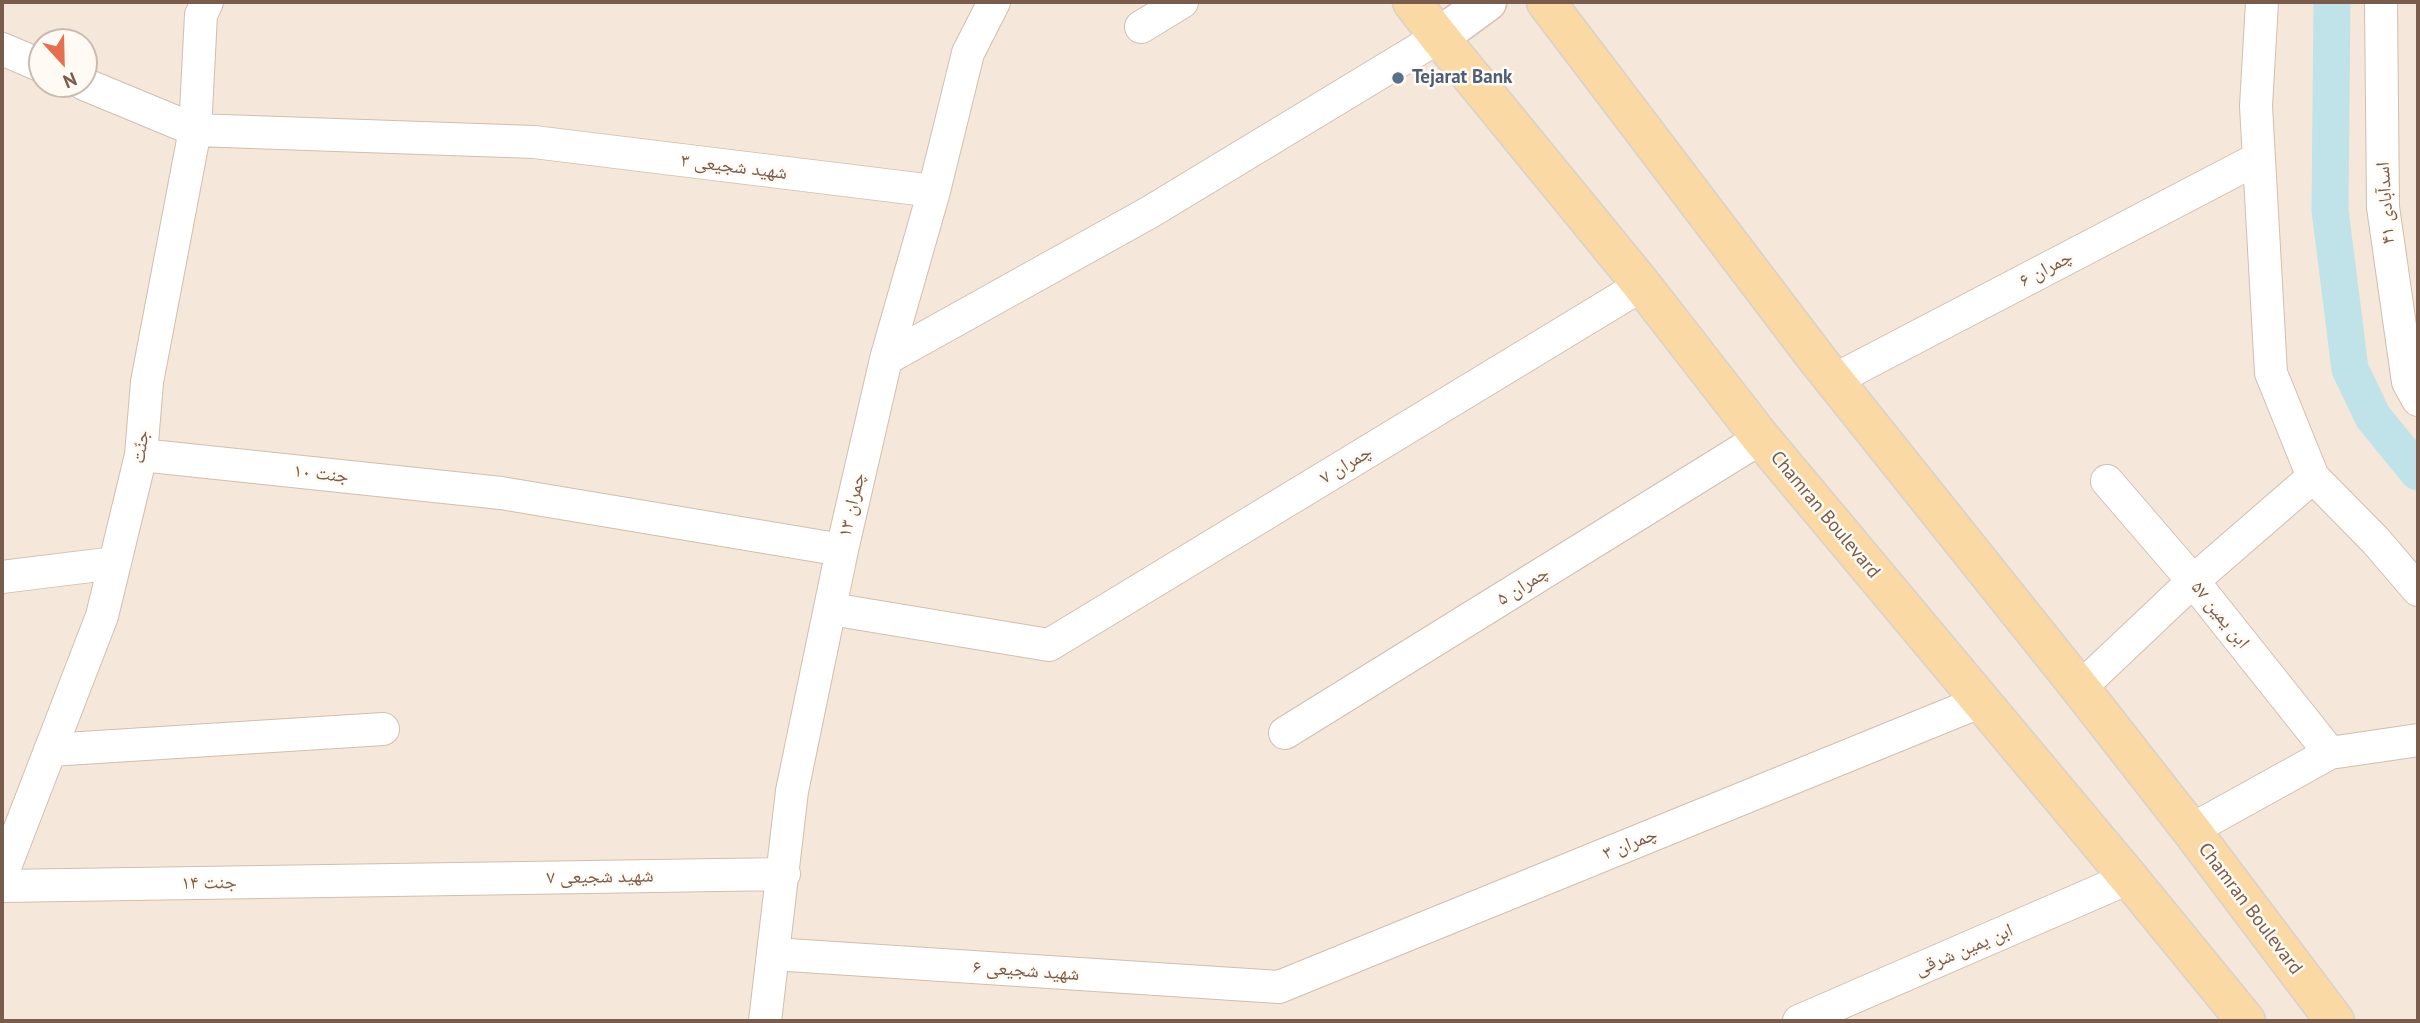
<!DOCTYPE html>
<html>
<head>
<meta charset="utf-8">
<style>
	body { margin:0 }
	#map { position:relative; width:2420px; height:1023px; overflow:hidden; background:#fdf6ec; font-family:"PT Sans",sans-serif }
	canvas { display:block }
	.frame { position:absolute; inset:0; border:4px solid #7a5c4d; pointer-events:none }
	.north { position:absolute; left:28px; top:28px; width:70px; height:70px; box-sizing:border-box; background:#fffaf3; border:2px solid #cabbb1; border-radius:50%; rotate:158deg; font-size:19px; font-weight:700; line-height:28px; text-align:center; color:#7a5c4d }
	.north::after { content:''; display:block; margin:auto; width:24px; height:32px; background:#e76f51; clip-path:polygon(50% 0,100% 100%,50% 72%,0 100%) }
</style>
</head>
<body>
<div id="map">
<canvas width="2420" height="1023"></canvas>
<div class="frame"></div>
<div class="north">N</div>
</div>
<script>
const ctx = document.querySelector('canvas').getContext('2d');
ctx.lineJoin = 'round';
function fillPath(path, color) { ctx.fillStyle = color; ctx.fill(path, 'evenodd'); }
function stroke(path, color, width, dash) { ctx.strokeStyle = color; ctx.lineWidth = width; ctx.lineCap = dash ? 'butt' : 'round'; ctx.setLineDash(dash || []); ctx.stroke(path); }
function write(font, color, halo, rows, align = 'center') {
  ctx.font = font + ' "PT Sans","Noto Naskh Arabic",sans-serif'; ctx.lineWidth = 5; ctx.setLineDash([]); ctx.textBaseline = 'middle'; ctx.strokeStyle = halo; ctx.fillStyle = color; for (const [text, x, y, turn = 0] of rows) {
    ctx.save(); ctx.translate(x, y); ctx.rotate((+turn || 0) * Math.PI / 180); ctx.textAlign = isNaN(turn) ? turn : align; if (halo) ctx.strokeText(text, 0, 0); ctx.fillText(text, 0, 0); ctx.restore();
  }
}
const residential = new Path2D(`
	M2,2H2418V1021H2ZM42,42H84V84H42Z`);
const canal = new Path2D(`
	M2332,2L2330,210L2350,369L2373,417L2418,472`);
const street = new Path2D(`
	M2262,2L2256,106L2271,373L2313,477L2376,541L2418,590
	M2381,2L2383,207L2408,382L2418,400
	M1141,27L1182,2
	M2,49L42,66
	M84,84L195,130L534,142L934,191
	M886,359L1150,212L1439,37
	M1834,380L2259,158
	M141,455L501,493L842,550
	M2107,481L2193,581L2330,753
	M2,577L115,563
	M831,609L1049,645L1642,285
	M2080,688L2193,581L2313,477
	M1285,733L1761,438
	M50,750L383,729
	M2191,830L2330,753L2418,740
	M2,875L102,616L141,455L147,382L195,130L201,15L207,2
	M2,886L784,874
	M773,954L1279,987L1982,701
	M765,1021L792,791L842,550L886,359L934,191L968,53L994,2
	M1799,1021L2129,878`);
const secondary = new Path2D(`
	M1439,37L1487,2`);
const primary = new Path2D(`
	M1412,2L1439,37L1642,285L1761,438L2129,878L2246,1021
	M1546,2L1817,359L2080,688L2191,830L2335,1021`);
const markers = [
	[1398,78,7,"#5c6f8a"]
];
const serviceNames = [
	["Tejarat Bank",1412,78]
];
const streetNames = [
	["شهید شجیعی ۳",734,167,7],
	["اسدآبادی ۴۱",2386,203,-94],
	["چمران ۶",2046,269,-28],
	["جنّت",141,447,-82],
	["چمران ۷",1346,465,-31],
	["جنت ۱۰",321,474,6],
	["چمران ۱۳",852,505,-77],
	["Chamran Boulevard",1825,515,50],
	["چمران ۵",1523,586,-32],
	["ابن یمین ۵۷",2220,615,51],
	["چمران ۳",1630,844,-22],
	["شهید شجیعی ۷",600,877,-1],
	["جنت ۱۴",209,883,-1],
	["Chamran Boulevard",2250,909,53],
	["ابن یمین شرقی",1964,950,-23],
	["شهید شجیعی ۶",1026,971,4]
];
fillPath(residential, '#f5e8da');
stroke(canal, '#bfe3e8', 37);
stroke(street, '#d1beb0', 34);
stroke(secondary, '#d6c0b0', 41);
stroke(primary, '#dad1cd', 41);
stroke(street, '#fff', 32);
stroke(secondary, '#fff', 38);
stroke(primary, '#fbd9a5', 38);
for (const [x, y, r, color] of markers) { const dot = new Path2D(); dot.arc(x, y, r, 0, 2 * Math.PI); ctx.fillStyle = color; ctx.fill(dot); stroke(dot, '#fffaf3', 2.5); }
write('bold 19px', '#4e5e75', '#fffaf3', serviceNames, 'left');
write('19px', '#7a5c4d', '#fffaf3', streetNames);
</script>
</body>
</html>
